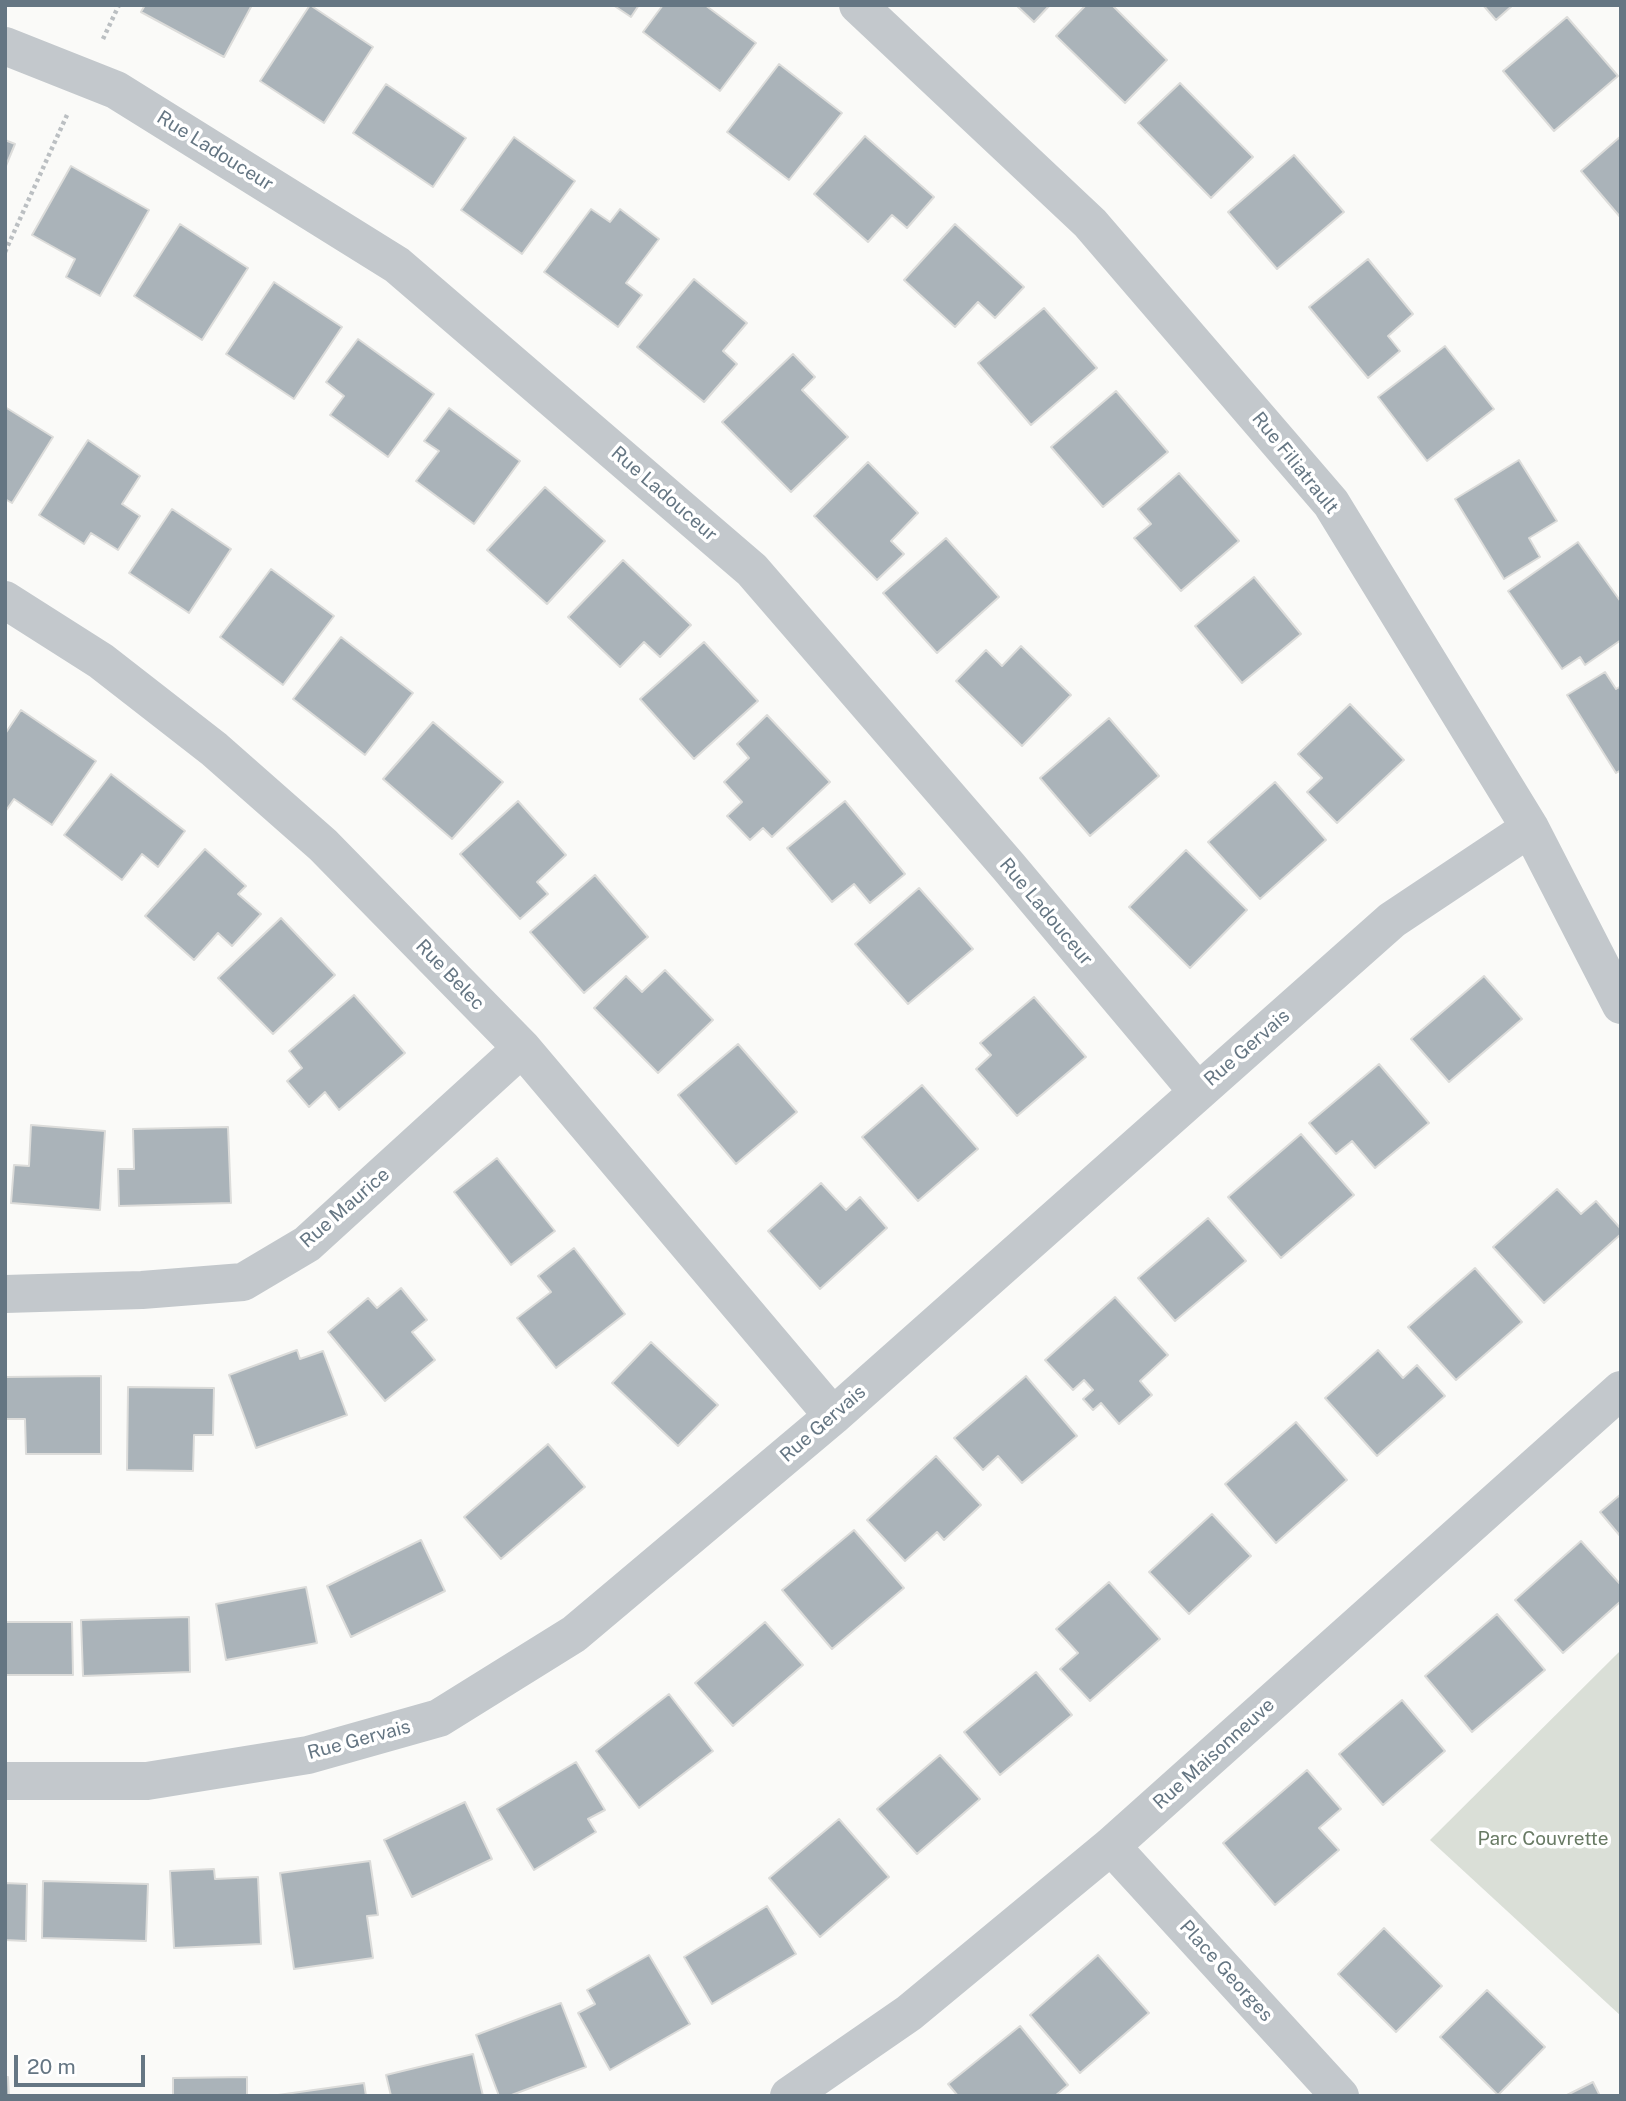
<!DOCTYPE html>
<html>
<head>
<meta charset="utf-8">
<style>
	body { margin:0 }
	#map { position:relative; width:1626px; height:2101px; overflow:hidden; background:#fafaf8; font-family:"Public Sans",sans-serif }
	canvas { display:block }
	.frame { position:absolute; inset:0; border:7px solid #657683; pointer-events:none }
	.scale { position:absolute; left:14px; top:2055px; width:131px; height:32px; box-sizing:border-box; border:4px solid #657683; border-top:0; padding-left:9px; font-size:21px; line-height:24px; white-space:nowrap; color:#657683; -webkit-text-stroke:5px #fff; paint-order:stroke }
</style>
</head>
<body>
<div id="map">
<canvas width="1626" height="2101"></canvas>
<div class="frame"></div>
<div class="scale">20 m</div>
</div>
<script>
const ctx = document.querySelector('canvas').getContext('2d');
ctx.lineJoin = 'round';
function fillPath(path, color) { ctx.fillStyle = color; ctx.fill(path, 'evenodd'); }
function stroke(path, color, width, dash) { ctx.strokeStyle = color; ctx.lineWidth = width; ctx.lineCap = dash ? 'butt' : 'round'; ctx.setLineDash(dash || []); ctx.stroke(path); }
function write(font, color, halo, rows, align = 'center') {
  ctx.font = font + ' "Public Sans",sans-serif'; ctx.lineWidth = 7; ctx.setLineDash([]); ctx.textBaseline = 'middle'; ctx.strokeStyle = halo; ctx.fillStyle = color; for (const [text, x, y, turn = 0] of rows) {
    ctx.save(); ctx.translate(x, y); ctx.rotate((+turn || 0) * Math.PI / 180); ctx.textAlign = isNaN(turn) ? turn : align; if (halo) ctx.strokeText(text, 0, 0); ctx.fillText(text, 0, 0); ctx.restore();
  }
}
const green = new Path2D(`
	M1621,1650V2016L1430,1840Z`);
const building = new Path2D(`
	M145,5H252L224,57L141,12Z
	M310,5L373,47L324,123L260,81Z
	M613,5H639L631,17Z
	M663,5H705L756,43L720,91L643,32Z
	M1016,5H1050L1034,22Z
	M1086,5H1112L1167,60L1125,103L1056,36Z
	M1483,5H1513L1496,20Z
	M1567,17L1618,76L1554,131L1503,71Z
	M779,64L842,113L789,180L727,132Z
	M1180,83L1253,157L1211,198L1138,123Z
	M386,84L466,138L433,187L353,133Z
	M865,136L934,197L907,228L892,215L868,242L814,194Z
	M1621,136V218L1581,171Z
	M514,137L575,181L522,254L461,210Z
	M5,140L15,144L5,168Z
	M1294,155L1344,212L1277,269L1228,212Z
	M71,166L149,210L100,296L66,277L75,259L32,235Z
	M591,209L610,222L620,209L659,239L626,283L642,295L618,327L544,272Z
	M180,224L248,268L202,340L134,296Z
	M955,224L1024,287L995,318L978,302L955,327L904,280Z
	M1368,259L1413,314L1388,336L1400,351L1368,378L1309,307Z
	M694,279L747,323L723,351L737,364L704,402L637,347Z
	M274,282L342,327L294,399L226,354Z
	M1044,308L1097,368L1031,425L978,363Z
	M358,339L434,394L388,457L330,415L344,396L326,382Z
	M1445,346L1494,409L1427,461L1378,397Z
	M793,354L815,377L802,390L848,437L791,492L722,422Z
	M1116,391L1168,452L1103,507L1051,447Z
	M5,407L53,437L12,503L5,499Z
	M449,408L520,461L474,524L416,481L439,451L424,441Z
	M88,440L140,476L122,504L140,516L118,550L91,533L84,544L39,515Z
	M1519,460L1557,521L1529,538L1540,557L1504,579L1455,499Z
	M868,462L918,513L891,541L904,554L877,580L814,516Z
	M1179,473L1239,541L1181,591L1134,538L1151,524L1138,509Z
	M545,487L605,541L547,604L487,550Z
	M172,509L231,549L189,613L129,573Z
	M946,538L999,597L937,653L883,593Z
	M1578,542L1621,602V640L1585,665L1580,657L1562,669L1508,591Z
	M623,560L691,625L660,657L644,642L620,667L568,617Z
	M271,569L334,616L283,685L220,637Z
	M1254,577L1301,634L1242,683L1195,626Z
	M341,637L413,693L365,755L293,699Z
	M704,642L758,701L694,759L640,699Z
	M1021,646L1071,695L1022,746L956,681L986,650L1002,666Z
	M1605,672L1616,689L1621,686V770L1616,773L1567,695Z
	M1350,704L1404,760L1337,823L1307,792L1322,778L1298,754Z
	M21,710L96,761L52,825L14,799L5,812V734Z
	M767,715L830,782L772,837L763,828L750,840L727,816L742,802L724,782L749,758L737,744Z
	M1109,718L1159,776L1090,836L1040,778Z
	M433,722L503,782L452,839L383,779Z
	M111,774L185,831L158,867L142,854L122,880L64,835Z
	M1275,782L1326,840L1260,899L1208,842Z
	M518,801L566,855L537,882L548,894L520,919L460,854Z
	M845,801L905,874L870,903L854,884L832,902L787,848Z
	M205,849L246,886L238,894L261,914L232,946L218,933L194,960L145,916Z
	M1186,850L1247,910L1190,968L1129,907Z
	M595,875L648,937L584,993L530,932Z
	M919,888L973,949L908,1004L855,944Z
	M281,918L335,975L273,1034L218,978Z
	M665,970L713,1020L658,1073L594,1008L626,976L642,992Z
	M1484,976L1522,1019L1449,1082L1411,1039Z
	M354,995L405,1053L339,1110L325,1092L309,1107L287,1081L302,1068L289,1051Z
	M1034,997L1086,1057L1017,1116L976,1069L991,1055L980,1043Z
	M738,1044L797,1112L736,1164L678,1095Z
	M1379,1064L1429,1123L1375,1168L1352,1141L1336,1154L1309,1123Z
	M922,1085L978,1149L918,1201L862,1137Z
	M31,1125L105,1131L100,1210L11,1203L14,1165L29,1166Z
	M228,1127L231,1203L119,1206L118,1169H134L133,1129Z
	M1301,1134L1354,1195L1281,1258L1228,1197Z
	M497,1158L555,1231L511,1265L454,1192Z
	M821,1183L846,1210L860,1197L887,1228L820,1289L768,1231Z
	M1557,1189L1581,1214L1596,1201L1621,1229V1234L1544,1303L1493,1247Z
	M1208,1218L1246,1261L1175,1321L1138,1278Z
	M574,1248L625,1314L556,1368L517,1318L551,1292L538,1276Z
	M1475,1268L1522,1322L1456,1380L1408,1327Z
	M401,1288L427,1320L412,1332L435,1360L385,1401L328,1332L368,1298L377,1308Z
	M1115,1297L1168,1355L1140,1381L1152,1395L1119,1424L1101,1403L1093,1410L1083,1399L1093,1390L1084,1380L1073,1390L1045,1360Z
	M651,1342L718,1405L678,1446L612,1383Z
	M297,1350L300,1359L323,1351L347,1415L256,1448L229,1375Z
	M1378,1350L1403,1378L1417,1365L1445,1396L1377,1456L1325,1398Z
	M101,1376V1454H26L25,1419H6V1377Z
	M1026,1376L1077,1436L1022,1483L998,1456L983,1470L954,1438Z
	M128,1387L214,1388L213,1435H194L193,1471L127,1470Z
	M1296,1422L1347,1480L1276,1543L1225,1484Z
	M548,1444L585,1487L501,1559L464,1517Z
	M936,1456L981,1505L944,1540L937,1532L905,1561L867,1520Z
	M1621,1494V1537L1600,1512Z
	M1212,1514L1251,1556L1189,1614L1149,1572Z
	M854,1530L904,1588L832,1649L782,1590Z
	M421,1540L445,1591L351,1637L327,1586Z
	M1581,1541L1621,1585V1601L1563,1653L1515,1600Z
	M1109,1582L1160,1639L1090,1701L1060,1669L1078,1653L1056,1629Z
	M306,1587L317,1643L226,1660L216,1604Z
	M1497,1614L1545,1670L1472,1732L1425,1676Z
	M189,1617L190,1672L83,1676L81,1620Z
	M5,1622H72L73,1675H5Z
	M765,1622L803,1665L733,1726L695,1683Z
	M1036,1672L1072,1715L1000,1775L964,1732Z
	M669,1694L713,1751L639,1808L596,1751Z
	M1402,1700L1445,1751L1383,1805L1339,1754Z
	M940,1755L980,1799L917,1854L877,1809Z
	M576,1762L605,1810L588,1819L596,1832L534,1870L497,1809Z
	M1307,1770L1341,1809L1319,1828L1339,1850L1275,1905L1223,1843Z
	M465,1802L492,1859L412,1897L384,1840Z
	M839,1819L889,1877L820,1937L769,1878Z
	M370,1861L378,1915L367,1916L373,1958L294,1969L280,1873Z
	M214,1869L215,1879L258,1877L261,1944L174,1948L170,1871Z
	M43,1881L148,1884L146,1941L42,1938Z
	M5,1883L27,1884L26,1941L5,1940Z
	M767,1906L796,1954L712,2004L684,1957Z
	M1384,1928L1442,1986L1396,2032L1338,1974Z
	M649,1955L690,2024L610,2070L578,2013L595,2004L587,1990Z
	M1098,1955L1149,2013L1080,2073L1030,2015Z
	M1487,1990L1545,2047L1498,2095L1440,2037Z
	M561,2003L586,2067L509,2096H499L476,2035Z
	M1020,2026L1068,2085L1055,2096H958L948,2084Z
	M473,2054L483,2096H391L386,2075Z
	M5,2077H8L9,2096H5Z
	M247,2077V2096H173V2078Z
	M1593,2082L1600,2096H1565Z
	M364,2083L366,2096L278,2095Z`);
const path = new Path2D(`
	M103,39L119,5
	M5,252L67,115`);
const minor = new Path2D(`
	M858,5L1090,223L1331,503L1530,828L1621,1005
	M5,46L116,90L397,265L752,570L1008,866L1198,1092
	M5,600L101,661L214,749L323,845L522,1048L833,1416
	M5,1294L142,1290L243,1282L307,1244L522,1048
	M5,1781H147L308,1755L439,1718L574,1634L833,1416L1392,920L1530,828
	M1111,1846L1340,2096
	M789,2096L909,2013L1111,1846L1621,1390`);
const streetNames = [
	["Rue Ladouceur",215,151,32],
	["Rue Filiatrault",1295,463,51],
	["Rue Ladouceur",664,494,41],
	["Rue Ladouceur",1046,912,50],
	["Rue Belec",450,975,46],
	["Rue Gervais",1247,1048,-41],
	["Rue Maurice",345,1208,-41],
	["Rue Gervais",823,1424,-41],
	["Rue Gervais",359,1740,-15],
	["Rue Maisonneuve",1214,1754,-42],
	["Place Georges",1226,1971,48]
];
const parkNames = [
	["Parc Couvrette",1543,1839]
];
fillPath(green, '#dadfd7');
fillPath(building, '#aab3b9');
stroke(building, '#dcdcda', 2);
stroke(path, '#bbbfc2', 4.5, [3.5, 3.5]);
stroke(minor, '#c3c8cc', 38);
write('19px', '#657683', '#fff', streetNames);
write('19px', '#687a64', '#fff', parkNames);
</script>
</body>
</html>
